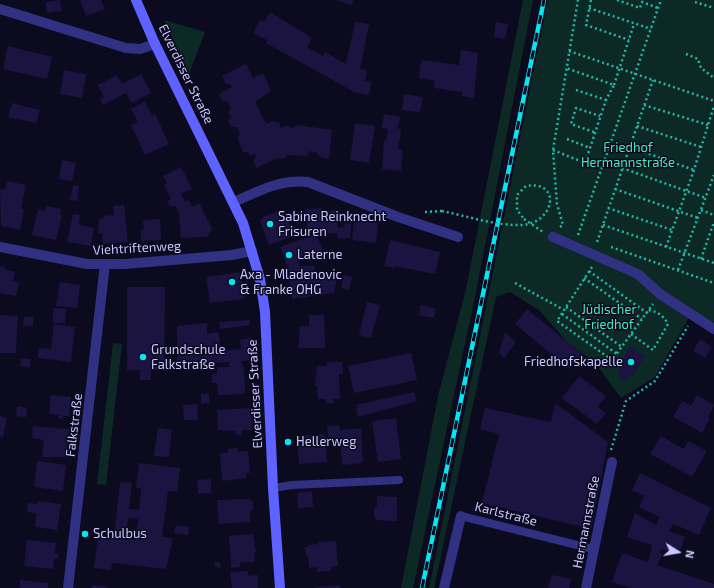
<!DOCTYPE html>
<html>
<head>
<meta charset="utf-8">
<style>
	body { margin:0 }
	#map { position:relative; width:714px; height:588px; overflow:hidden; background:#0c0a1f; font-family:"Exo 2",sans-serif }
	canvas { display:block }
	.north { position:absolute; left:658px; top:532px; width:40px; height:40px; -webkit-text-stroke:3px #0c0a1f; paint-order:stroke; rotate:101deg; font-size:11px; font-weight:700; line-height:16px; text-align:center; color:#cbc7ff }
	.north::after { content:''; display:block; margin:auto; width:14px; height:18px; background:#cbc7ff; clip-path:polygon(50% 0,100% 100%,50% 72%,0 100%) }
</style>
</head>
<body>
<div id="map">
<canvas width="714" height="588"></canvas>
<div class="north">N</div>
</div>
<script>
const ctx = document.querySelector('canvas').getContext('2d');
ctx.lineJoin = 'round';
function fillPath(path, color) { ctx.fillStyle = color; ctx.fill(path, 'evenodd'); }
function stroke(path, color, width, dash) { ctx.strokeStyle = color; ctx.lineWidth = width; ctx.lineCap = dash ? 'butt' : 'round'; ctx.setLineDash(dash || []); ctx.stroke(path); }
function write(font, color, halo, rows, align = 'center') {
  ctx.font = font + ' "Exo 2",sans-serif'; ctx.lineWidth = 3; ctx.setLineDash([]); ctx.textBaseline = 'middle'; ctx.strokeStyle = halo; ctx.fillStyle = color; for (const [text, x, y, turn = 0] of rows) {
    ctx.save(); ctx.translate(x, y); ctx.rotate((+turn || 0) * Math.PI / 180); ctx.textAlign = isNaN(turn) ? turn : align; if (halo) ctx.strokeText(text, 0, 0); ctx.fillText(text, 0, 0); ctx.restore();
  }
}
const green = new Path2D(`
	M523,0H533L476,292L413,588H401L438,396L466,289Z
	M548,0H714V323L693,311L655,377L621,398L596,364L565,340L540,311L510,292L496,297L434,588H429Z
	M164,20L205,32L189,74Z
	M113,343L122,344L106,485L97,484Z`);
const building = new Path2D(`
	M60,0L61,11L47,13L46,2Z
	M80,0H101L105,9L86,16Z
	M336,0H353L352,5Z
	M270,12L312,38L307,47L323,56L325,52L346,64L355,22L369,24L360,69L367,70L365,81L371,82L369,95L356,93L266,43L267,40L253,33L260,20L264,22Z
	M496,22L508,24L505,39L494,37Z
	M8,46L52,57L47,79L3,69Z
	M461,50L478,53L474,98L462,96V92L434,88L435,81L419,78L421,60L459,65Z
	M246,64L253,78L263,73L271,91L255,102L266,124L273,121L279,123L281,128L288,125L290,129L298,125L332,130L329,159L320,157L318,153L310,151L307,156L287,155L284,159L278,158L256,168L253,161L256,157L254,154L250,156L248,152H243L237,138L240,134L237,127H231L228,120L231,118L228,112L231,108L227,101H222L219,94L232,87L231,84H226L222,76Z
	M64,70L86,74L82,98L60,94Z
	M141,74L151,93L132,103L126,93L103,105L100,99L104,97L98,85L117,75L122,84Z
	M404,94L423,97L420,112L402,110Z
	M145,101L152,116L155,114L169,144L145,155L131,125L138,122L131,109Z
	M12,103L40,110L36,123L8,117Z
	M384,114L400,117L398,129H401L398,150H403L401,171L382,169L384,141L387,140L388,129L382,128Z
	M355,123L375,126L369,163L350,160Z
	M62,160L76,163L72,181L59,179Z
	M181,167L192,189L181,194L185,202L189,200L192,207L199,203L212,229L207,237L181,238L179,213L176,206H170L167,201L171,199L164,185L167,183L163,176Z
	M7,181L26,185L21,209H24L20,230L1,226L0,189L5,190Z
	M73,185L79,186L77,201L70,200Z
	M124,205L128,242L103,244L102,233H98L99,219L105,218L104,216L114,215L113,206Z
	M46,206L61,209L60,214L62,215L56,240L32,235L38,209L45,211Z
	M321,208V212L336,210L338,228L344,227L345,223L351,224L350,238L338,239L337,233L323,234L322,230L308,232L305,210Z
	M284,209L294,236L269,245L260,221L263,217Z
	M73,214L80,215L79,225L94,228L91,246L67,242Z
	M160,219L161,240L141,241V230H144L143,220Z
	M354,220L378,223L376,243L352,240Z
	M316,234L324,253L298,262L300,266H315L314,273L337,279L334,293L292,299L288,267L280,247Z
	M390,240L440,252L435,274L395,266V268L384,266Z
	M0,266L4,267L6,270L15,272L13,281L19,282L16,296L0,293Z
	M241,272L242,283H245L246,288H243L244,299L210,303L206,277Z
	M344,275L352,277L349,290L341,288Z
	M60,282L80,285L77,308L56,306Z
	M127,287H165L164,370H151V380H140V370H127Z
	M367,302L380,305L371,338L359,335Z
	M421,305L436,309L434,318L419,315Z
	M53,308L66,309L65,323H53Z
	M527,309L582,354L569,369L515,324Z
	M0,315L18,316L16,353H0Z
	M309,315H324L325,348H298L300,326H309Z
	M24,317H33V326H23Z
	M250,320V325L220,329L219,322Z
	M207,323V334L219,332L220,351L241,349L240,340L252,338L253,360L241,361L242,366H244L245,394L218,395L217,383H212V374H217V367H229V362L177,365V326Z
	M54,324L75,327L71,362L38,358L39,348L51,349Z
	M505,332L516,342L504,358L499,353Z
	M700,339L712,347L705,358L693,351Z
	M630,347L645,356L632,377L629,376L627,379L622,380L618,377L620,370L617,368Z
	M411,353L417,380L354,393L348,366Z
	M21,358L31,359L30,367L20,366Z
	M327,362H342L343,374H339L340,399H333L334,403H326V399H318L317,386H315L317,366H327Z
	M579,376L606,396L598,407L606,413L597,424L562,398Z
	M414,392L417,401L358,417L356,405Z
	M201,394H209V403L201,404Z
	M51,395L71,397L69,416H63L62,419H58L59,415L49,414Z
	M697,395L714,405L708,417L710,418L702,433L673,417L682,401L691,406Z
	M555,403L608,442L591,529L482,503L499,434L480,429L485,408L551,422Z
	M197,404L198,420H184L183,405Z
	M17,406L27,408L26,417L16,416Z
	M251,408L252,430H241V435H236L235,431L218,430L217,410Z
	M0,416L7,418L3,437L0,436Z
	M396,418L401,459L378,462L372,421Z
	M339,425L340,430L361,428L363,463L342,465L340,438L328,439L327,426Z
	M33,426L69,429L66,457H42L44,440L32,438Z
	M158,428L172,430L169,457L154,456Z
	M325,434L327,462L299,464L297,436Z
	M661,436L684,449L688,441L707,451L692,477L650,454Z
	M238,448V452L248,451L250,473H246V478L222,481L220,453L228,452V449Z
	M37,461L66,465L63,491L34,487Z
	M139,463L180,468L177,492L168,491L162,537L173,538L166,569L112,563L111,570L94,568L98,538L101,536L114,538L120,482L132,483L129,509L139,510L141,488H136ZM128,518L138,519L135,540L126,539Z
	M640,473L711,508L699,535L673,524L669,531L685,537L679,555L661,549L660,553L663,554L657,565L714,584V588H631L612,582L622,553L648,562L652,545L627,537L635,513L656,525L660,517L639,507L644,496L632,490Z
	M211,479V493L198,494L197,480Z
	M312,491L313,507L298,508L297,493Z
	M377,496L397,497V521L376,520L374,516V508L377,506Z
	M249,499L253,502V509L250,511V522L219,524L217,500Z
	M38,501L61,504L57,530L35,527L36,513L27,512L28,503L37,504Z
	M176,525L189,527L188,535L174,533Z
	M253,534L256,552L254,553L255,562H240V567L231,568L229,536Z
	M27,540L56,543L55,551V553L59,554L58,559H54L53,569L24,566Z
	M336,541L338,566L331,567V571L317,572V567L309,568L308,556H306L305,547H308V545L318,544V542Z
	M215,562L221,563L220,568L214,566Z
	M248,571V576L258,575V588H232L230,572Z
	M552,575L571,579L569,588H548Z
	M20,580L48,583V588H20Z
	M92,585L100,586H107L106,588H92Z
	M340,585V588H317V587Z`);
const path = new Path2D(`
	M591,0L586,25L629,40
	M617,0L640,8L642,2L658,8
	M695,2L714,8
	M589,8L651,29
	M569,51L714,101
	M686,54L698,59L701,68L714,78
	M614,85L634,24
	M576,90L606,100
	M644,105L708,125
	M637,126L701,147
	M594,132L571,124L576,108L600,116
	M567,139L590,148
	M630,147L694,170
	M553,150L585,163L606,100L614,85L566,68
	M622,168L706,198
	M615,189L698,218
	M608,208L672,230
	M701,210L714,215
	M425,212L442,211
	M524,219L543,232
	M603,225L714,263
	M560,227L563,225L557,204L553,150L578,0
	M578,235L661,0
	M597,242L653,80
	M611,247L714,283
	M666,247L694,170L714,106
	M701,259L714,222
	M592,267L557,321L612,360L653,304
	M678,270L714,175
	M589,271L647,313
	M584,278L642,319
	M515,283L564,310
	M566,307L622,347
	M562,314L617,354
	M631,334L653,350L668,324C663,315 658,312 648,310
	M611,450L626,401L655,381L688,326`);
const service = new Path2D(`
	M273,488L292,485L399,480
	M461,516L593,549`);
const minor = new Path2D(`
	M0,9L126,48L140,49L155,44
	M234,202C259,191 280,179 308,182L398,217L458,237
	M553,237L638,274L660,294L714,329
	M0,247L87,264H125L232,255L252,251
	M68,588L105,264
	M444,588L461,516
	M586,588L612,462`);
const secondary = new Path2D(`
	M136,0L155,44L243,223L260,279L265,312L273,488L280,588`);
const rail = new Path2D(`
	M422,588L544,0`);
const pathBridge = new Path2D(`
	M442,211C467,216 496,226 522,225C555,223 562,180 526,186L517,195V210L524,219`);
const markers = [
	[270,224,4,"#00e8f2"],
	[289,255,4,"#00e8f2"],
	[232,282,4,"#00e8f2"],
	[143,357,4,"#00e8f2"],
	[631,362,4,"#00e8f2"],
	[288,442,4,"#00e8f2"],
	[85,534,4,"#00e8f2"]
];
const streetNames = [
	["Elverdisser Straße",186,74,64],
	["Viehtriftenweg",137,248,-3],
	["Elverdisser Straße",255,394,-93],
	["Falkstraße",74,425,-83],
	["Karlstraße",506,514,14],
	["Hermannstraße",586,522,-79]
];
const parkNames = [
	["Friedhof",628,148],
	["Hermannstraße",628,163],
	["Jüdischer",609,310],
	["Friedhof",609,325]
];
const poiNames = [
	["Sabine Reinknecht",278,217],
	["Frisuren",278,232],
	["Laterne",297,255],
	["Axa - Mladenovic",240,275],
	["& Franke OHG",240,290],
	["Grundschule",151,350],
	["Falkstraße",151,365],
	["Friedhofskapelle",623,362,"right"],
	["Hellerweg",296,442],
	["Schulbus",93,534]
];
fillPath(green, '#0c2926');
fillPath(building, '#1b1441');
stroke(path, '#21b9a8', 2.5, [2, 3]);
stroke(service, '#303182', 8);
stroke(minor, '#303182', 10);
stroke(secondary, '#5e63ff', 10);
stroke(rail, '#00e8f2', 4.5);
stroke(rail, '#0c0a1f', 3, [9]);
stroke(pathBridge, '#21b9a8', 2.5, [2, 3]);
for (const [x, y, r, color] of markers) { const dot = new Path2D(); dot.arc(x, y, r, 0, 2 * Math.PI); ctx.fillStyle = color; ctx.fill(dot); stroke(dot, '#0c0a1f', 1.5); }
write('13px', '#cbc7ff', '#0c0a1f', streetNames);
write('13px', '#48eab9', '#0c0a1f', parkNames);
write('13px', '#cbc7ff', '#0c0a1f', poiNames, 'left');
</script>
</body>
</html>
